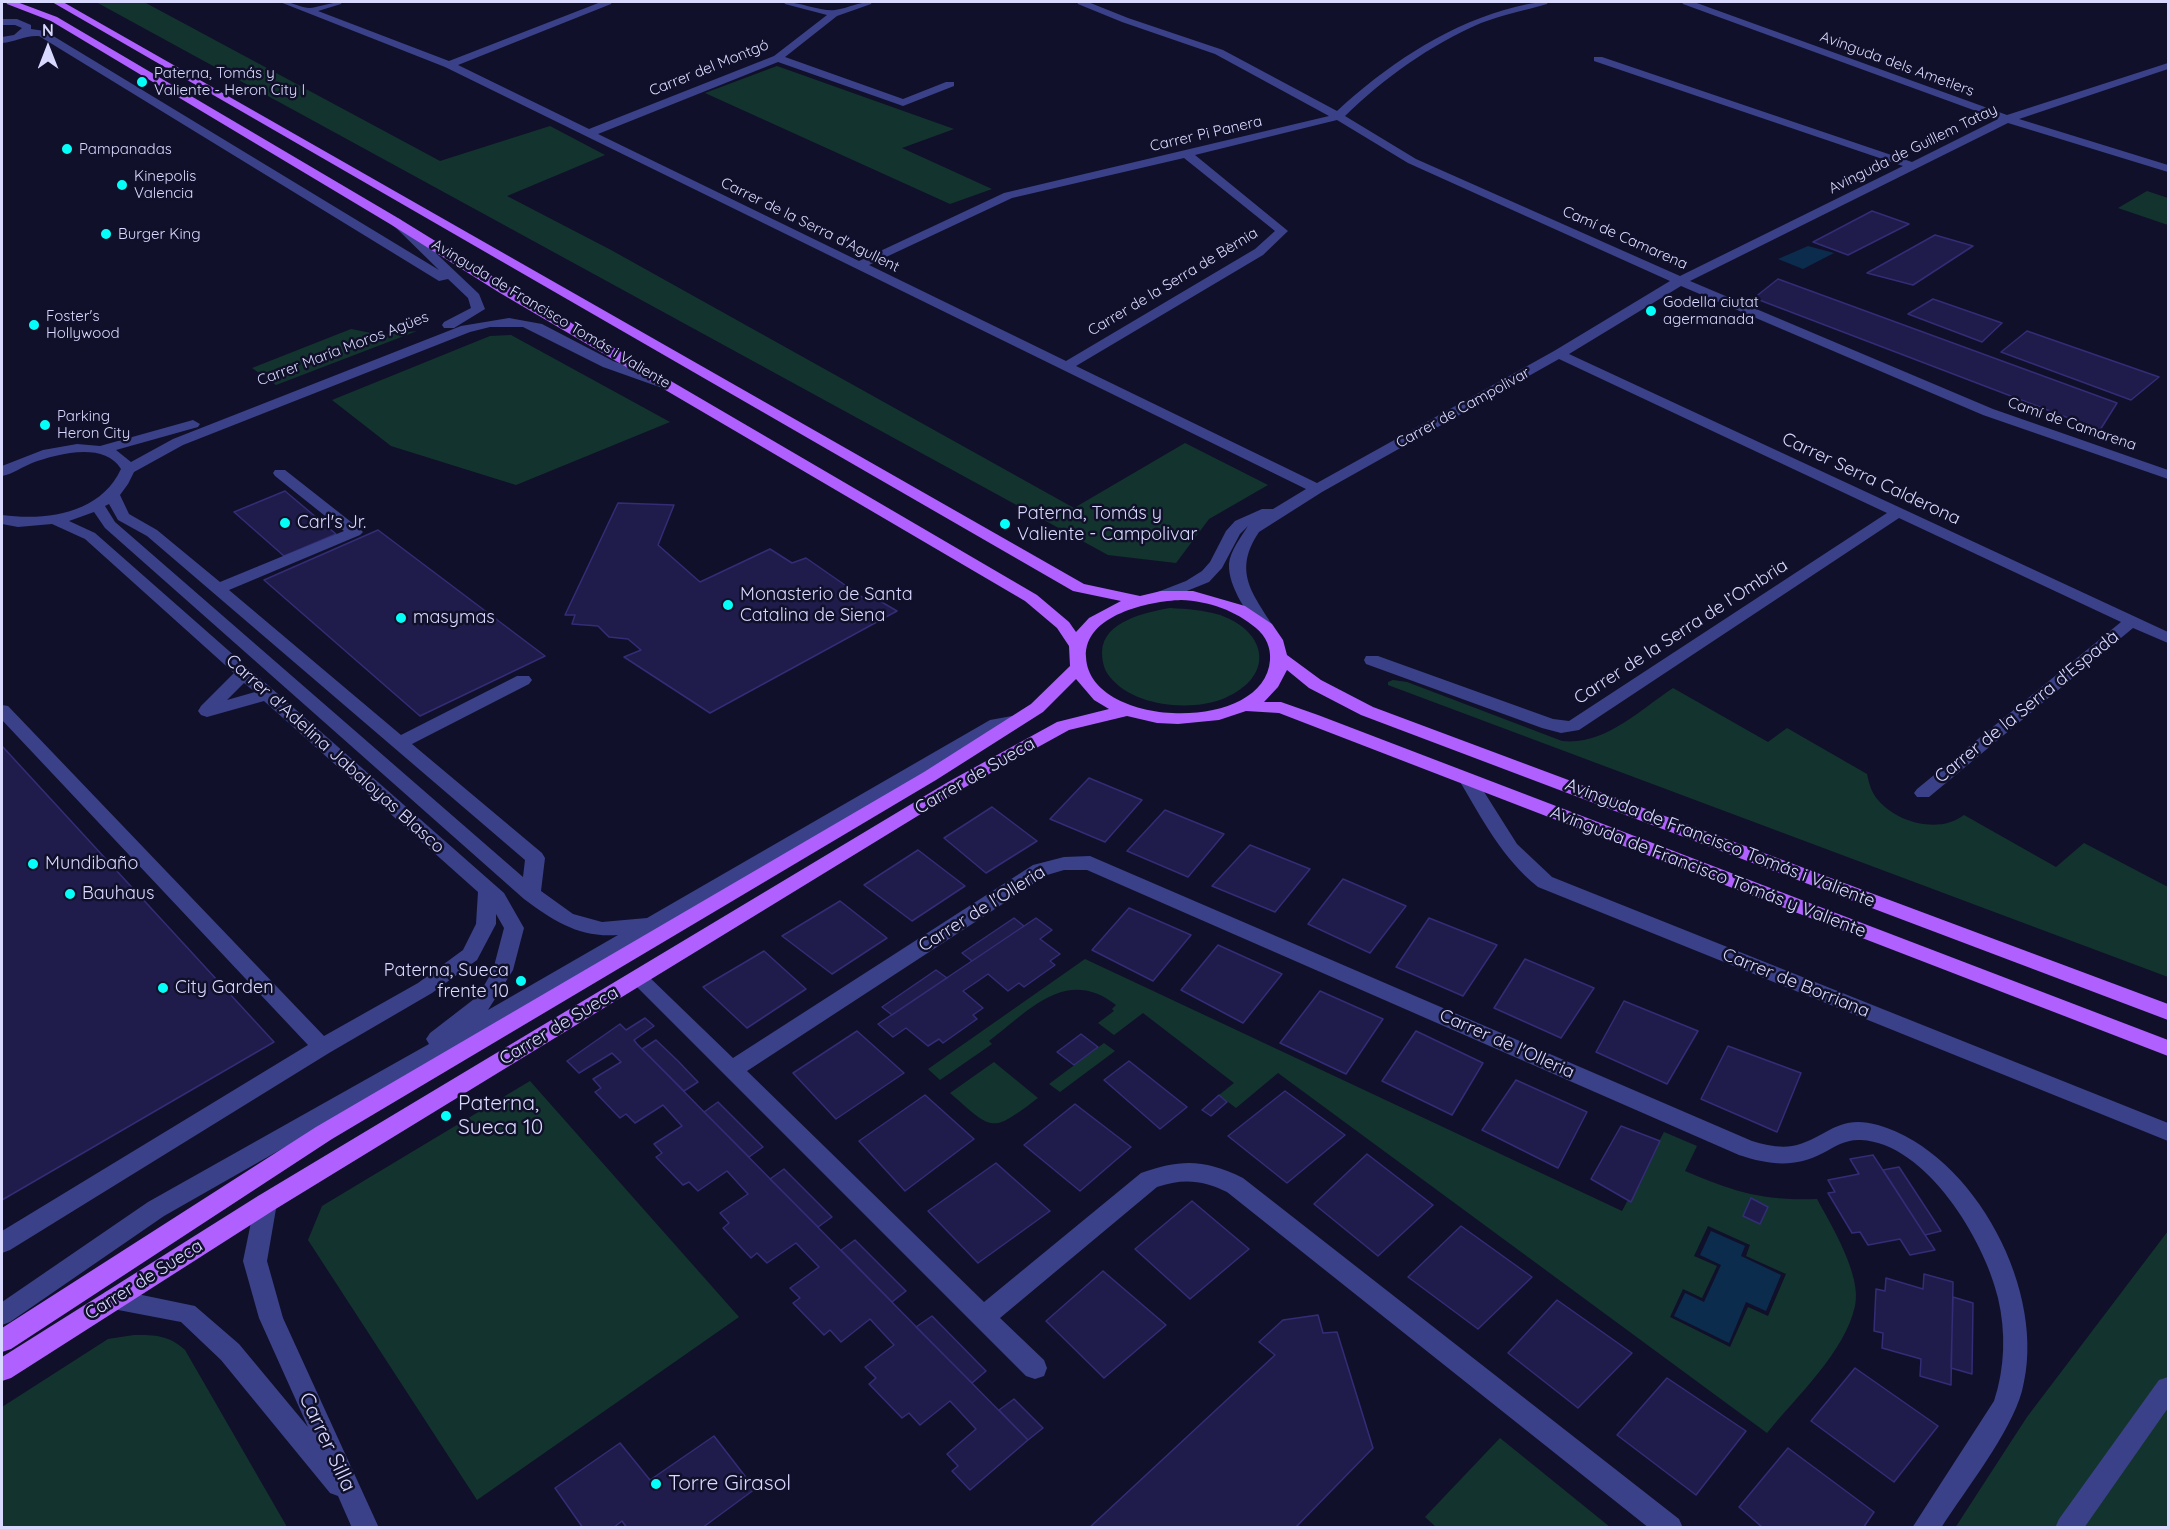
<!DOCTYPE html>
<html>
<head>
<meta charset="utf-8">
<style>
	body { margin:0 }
	#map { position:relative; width:2170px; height:1529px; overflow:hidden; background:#11102a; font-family:Quicksand,sans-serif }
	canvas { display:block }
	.frame { position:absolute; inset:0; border:3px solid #d9d9ff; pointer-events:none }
	.north { position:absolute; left:18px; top:18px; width:60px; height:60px; -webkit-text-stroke:4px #11102a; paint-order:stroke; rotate:0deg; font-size:16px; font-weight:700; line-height:24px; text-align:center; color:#d9d9ff }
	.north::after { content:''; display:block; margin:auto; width:21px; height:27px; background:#d9d9ff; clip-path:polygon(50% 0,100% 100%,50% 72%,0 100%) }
</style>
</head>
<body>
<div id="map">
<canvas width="2170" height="1529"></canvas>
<div class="frame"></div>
<div class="north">N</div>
</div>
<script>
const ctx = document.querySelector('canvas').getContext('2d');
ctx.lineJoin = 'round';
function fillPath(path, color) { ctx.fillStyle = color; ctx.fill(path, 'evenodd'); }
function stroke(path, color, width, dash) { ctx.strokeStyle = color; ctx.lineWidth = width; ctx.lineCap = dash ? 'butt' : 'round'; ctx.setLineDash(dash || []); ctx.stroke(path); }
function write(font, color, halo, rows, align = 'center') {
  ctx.font = font + ' Quicksand,sans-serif'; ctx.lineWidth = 5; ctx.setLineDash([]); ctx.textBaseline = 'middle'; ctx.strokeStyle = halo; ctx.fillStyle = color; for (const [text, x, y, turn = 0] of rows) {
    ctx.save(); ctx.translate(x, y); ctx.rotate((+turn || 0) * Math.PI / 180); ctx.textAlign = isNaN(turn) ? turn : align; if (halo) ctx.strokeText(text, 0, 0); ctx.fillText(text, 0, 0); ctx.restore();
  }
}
const green = new Path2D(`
	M96,2H144L440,161L550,126L605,155L507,196L611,250L1074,508L1185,443L1268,485L1209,519L1176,563L1108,555Z
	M777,66L954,129L902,148L992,189L950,204L705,93Z
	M2147,191L2168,198V225L2118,208Z
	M351,329L382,335L417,331L276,385L252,368Z
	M511,335L670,422L516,485L391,446L332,400L490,336Z
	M1170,608C1187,609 1203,610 1220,615C1268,632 1275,676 1225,698C1192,712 1134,707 1110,677C1104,670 1102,661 1102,652C1103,621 1147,612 1170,608Z
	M1393,680L1407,682L1562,741C1604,746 1640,710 1673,688L1768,742L1787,728L1867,774C1869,783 1871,792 1878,800C1897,823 1940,834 1964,815L2056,867L2084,843L2168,887V977L1388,685V682Z
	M1085,959L1622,1211L1664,1132L1697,1146L1685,1171C1735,1192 1762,1201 1817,1199C1831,1225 1862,1275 1855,1306C1845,1352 1796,1397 1767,1433L1278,1073L1236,1108L1219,1095L1234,1083L1143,1013L1114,1035L1098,1023L1114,1011L1112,1009L1116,1005C1066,966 1029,1011 989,1041L992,1044L940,1080L928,1069ZM1751,1199L1768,1207L1760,1224L1743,1216ZM1708,1226L1750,1245L1746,1256L1786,1274L1768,1316L1748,1307L1730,1347L1670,1317L1683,1289L1702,1298L1717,1266L1694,1256Z
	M1104,1043L1115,1051L1060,1092L1049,1084Z
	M994,1062L1038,1098C990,1134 994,1131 950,1093Z
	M530,1081L739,1317L477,1500L308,1240L322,1206Z
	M2168,1231V1527L1955,1528L2027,1417Z
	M134,1335C156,1335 168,1335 185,1350L287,1527H2V1407L108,1339Z
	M1500,1438L1610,1527H1436L1425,1517Z`);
const water = new Path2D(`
	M1808,246L1834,253L1803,269L1778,259Z
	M1711,1231L1745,1246L1741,1256L1781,1275L1766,1311L1746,1302L1729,1343L1674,1316L1685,1293L1704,1302L1721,1265L1700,1255Z`);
const building = new Path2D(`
	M1872,211L1909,224L1848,255L1813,242Z
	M1935,235L1973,246L1913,285L1867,273Z
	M1778,279L2117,403L2100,430L1754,298Z
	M1933,299L2002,323L1982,342L1908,314Z
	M2027,331L2159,377L2131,400L2001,352Z
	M285,491L336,534L284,556L234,512Z
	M618,503L674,505L658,545L700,582L770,549L792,563L806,558L865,599L873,597L897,611L710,713L624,657L641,650L628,639L609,637L598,626L572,624L575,615H565Z
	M378,530L545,656L420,716L264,580Z
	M2,746L274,1042L2,1200Z
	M1089,778L1142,800L1105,842L1050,819Z
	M992,807L1037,841L986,873L944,838Z
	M1165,810L1224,834L1188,877L1127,851Z
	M1250,845L1310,869L1275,912L1212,886Z
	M918,850L965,886L912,921L864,885Z
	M1343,879L1406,906L1370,953L1308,924Z
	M840,901L887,938L832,974L782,936Z
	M1129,908L1191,935L1153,981L1092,950Z
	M1014,918L1024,926L972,961L962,953Z
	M1036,918L1052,930L1040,939L1060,954L1050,961L1055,965L1024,987L1019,983L1008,991L988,974L975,983L963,991L983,1008L973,1015L977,1019L943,1043L939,1039L928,1046L906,1028L893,1037L878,1024Z
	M1429,918L1497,945L1463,996L1396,967Z
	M1218,945L1282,974L1243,1023L1181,990Z
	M764,951L806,989L747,1028L703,987Z
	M1525,959L1594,988L1561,1038L1494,1008Z
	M936,970L947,978L892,1015L882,1007Z
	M1320,991L1383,1019L1346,1074L1280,1043Z
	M1624,1001L1698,1031L1667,1084L1596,1052Z
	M645,1018L654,1026L634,1040L637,1044L1028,1440L970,1490L952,1471L958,1466L947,1454L976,1429L950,1401L920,1425L909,1413L902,1418L869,1384L876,1378L865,1367L894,1345L870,1319L841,1342L830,1330L824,1335L793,1303L800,1298L790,1288L819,1267L796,1243L767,1263L757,1253L751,1258L723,1228L729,1223L720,1213L748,1194L727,1171L698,1191L689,1182L683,1185L656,1157L662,1153L654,1144L682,1126L663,1105L635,1123L626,1114L620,1118L595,1092L601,1088L593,1079L621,1062L612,1053L579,1073L567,1061L620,1024L626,1030Z
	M857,1031L904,1073L836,1119L793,1073Z
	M1416,1031L1483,1063L1452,1115L1382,1081Z
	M1081,1034L1098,1047L1074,1065L1057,1052Z
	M656,1040L678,1061L698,1082L684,1091L642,1049Z
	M1728,1046L1801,1073L1777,1132L1701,1099Z
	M1129,1061L1187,1107L1160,1129L1104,1080Z
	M1516,1080L1587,1112L1558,1168L1482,1130Z
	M1285,1091L1345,1135L1287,1183L1228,1136Z
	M925,1095L974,1139L905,1191L859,1141Z
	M1219,1095L1227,1102L1211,1116L1202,1110Z
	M718,1102L763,1147L749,1157L704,1112Z
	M1075,1104L1131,1147L1080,1191L1024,1145Z
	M1621,1126L1660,1141L1631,1202L1591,1179Z
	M1367,1154L1433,1205L1378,1256L1314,1204Z
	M1873,1155L1925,1235L1935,1250L1910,1255L1900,1239L1868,1245L1860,1232L1852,1233L1828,1193L1835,1192L1828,1180L1859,1174L1850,1159Z
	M996,1163L1050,1211L978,1263L928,1211Z
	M1899,1167L1941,1231L1925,1235L1883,1170Z
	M784,1169L832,1217L818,1227L770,1179Z
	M1751,1198L1768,1207L1760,1224L1743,1216Z
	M1192,1201L1249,1249L1190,1299L1135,1249Z
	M1461,1226L1532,1277L1478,1329L1408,1277Z
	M855,1240L906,1291L892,1302L841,1250Z
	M1103,1271L1166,1325L1104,1378L1046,1321Z
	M1924,1274L1953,1282L1951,1385L1920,1376L1921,1359L1882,1348L1883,1333L1874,1331L1876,1289L1885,1291L1886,1278L1923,1289Z
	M1953,1297L1973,1303L1972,1374L1951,1368Z
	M1557,1300L1632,1353L1578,1408L1508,1353Z
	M1318,1315L1323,1333L1337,1332L1373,1448L1295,1528H1089L1275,1355L1259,1342L1283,1320Z
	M932,1316L986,1371L972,1383L916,1327Z
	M1855,1368L1938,1426L1894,1482L1811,1421Z
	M1667,1378L1746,1431L1696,1495L1617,1435Z
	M1014,1399L1043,1428L1028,1440L999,1410Z
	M714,1436L755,1489L702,1528H627L622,1521L613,1528H583L555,1488L620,1443L650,1480Z
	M1788,1448L1874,1512L1863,1528H1763L1739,1507Z`);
const minor = new Path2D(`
	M280,2C292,1 298,7 309,8C317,8 331,2 342,2L341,4L318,11L449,61L601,2H612L611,4L458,65L589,129L774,56L827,15L785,4L784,2C799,2 824,12 835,10C849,8 858,2 872,2L871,4L837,16L785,57L903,99L946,82H954V86L903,106L778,62L598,134L859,261L1004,193L1329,116L1215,54L1122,22L1078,4L1077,2H1088L1128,18L1223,50L1337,111C1385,67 1440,29 1504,10C1519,6 1533,2 1548,2L1547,4C1526,10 1502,15 1481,23C1430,45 1384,78 1345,116L1416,159L1680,276L1903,166L1594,61V57H1602L1912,162L1998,119L1683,4L1682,2H1694L2007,115L2168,63V69L2019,119L2168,165V172L2008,123L1690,281L1993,409L2168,470V479L1983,415L1681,286L1569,354L2168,632V643L2133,628L1929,797H1917L1914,793L1917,789L2121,622L1899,518L1579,730L1561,733L1542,728L1366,664L1364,660L1366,656H1378L1553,719L1569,721L1887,513L1559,359L1322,492L1259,532C1232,572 1253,594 1275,629L1273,633H1261C1249,614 1228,588 1229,564C1230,551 1241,537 1248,526L1240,534L1222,568L1209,582L1167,599H1155L1153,596L1155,593L1186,581L1202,571L1210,562L1226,531L1235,521L1262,509H1273L1306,489L445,67ZM1337,120L1408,163L1670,281L1554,351L1317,483L1076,366L1263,255L1288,231L1195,155ZM1184,158L1275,231L1255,249L1066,361L869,265L1012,198Z
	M2,19H17L31,25V29L45,31L439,270L390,222L396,218L400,219L479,294L485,309L454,328H444L442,325L444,322L471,308L468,298L448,279L439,281L39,36C25,35 15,42 2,43V37L14,35L22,28L15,25H2Z
	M509,318L542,324L613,361L670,382L672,385L665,389L603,367L523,327H490L470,332L183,445L134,472L128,484L120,495L129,514L157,530L220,582L344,531L275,476L273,473L275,470H285L360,529L363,532L360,535L229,590L401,735L517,676H529L532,680L529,684L412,744L542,853L545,858L541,891L573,914L602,922L647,918L990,720L1012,716L1018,718L1021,722L1018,726L1000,729L394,1085L164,1216L10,1322L2,1325V1302L148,1202L429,1044L426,1039L430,1033L478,996L493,970L504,928L496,914V924L477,960L432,993L329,1053L10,1250L2,1253V1231L308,1045L2,720V705L8,706L324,1036L418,983L463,950L476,924L478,892L264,701L207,717L201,715L198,711L201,706L234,673L85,539L52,524L18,527L2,524V515C46,521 100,514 121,469C104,441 57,454 32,463C22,467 13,474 2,476V466L43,450L77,444L100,446L193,420L200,424L198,427L116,450L131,462L173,439L461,326ZM109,504L118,520L147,536L525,860L523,877L115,522L105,506ZM94,512L105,528L524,899C554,921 579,938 618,935L488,1010L513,970L524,928L504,893L95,533L69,521ZM244,683L255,692L227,700Z
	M1468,774L1474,776L1517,844L1552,877L2168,1123V1141L1538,887C1502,858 1482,819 1459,780L1462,776Z
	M1090,856L1752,1141C1765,1145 1779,1148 1792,1146C1826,1139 1837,1113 1878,1125C1975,1153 2049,1294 2022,1391C2010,1434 1966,1489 1941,1528H1912L1994,1401C2005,1368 2006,1332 1998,1298C1985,1241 1926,1143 1861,1140C1846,1139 1836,1146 1823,1153C1795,1168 1769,1165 1739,1155L1087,870H1064L1047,875L747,1071L984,1302L1141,1173C1181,1159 1204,1159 1243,1178L1679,1519L1683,1528H1649L1227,1192C1204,1180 1182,1178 1157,1187L1000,1318L1044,1360L1047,1368L1044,1376L1035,1379L1026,1376L628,978L631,973L638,970L645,973L733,1058L1033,865L1064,857Z
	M266,1194L274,1196L277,1203L267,1261L283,1318L379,1528H352L338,1496L330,1493L221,1360L181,1322L113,1309L105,1306L101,1299L105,1292L113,1289L195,1306L239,1344L308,1427L259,1318L243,1261L255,1203L258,1196Z
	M2168,1377V1408L2084,1528H2055L2059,1519L2159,1380Z`);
const major = new Path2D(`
	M6,2H17L57,17L398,218L510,287L1037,595L1069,622L1076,632L1089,618L1121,601L1073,591L52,2H63L1084,584L1140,596L1161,591H1193L1245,606L1272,624L1283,640L1287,655L1321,680L1373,707L2168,1004V1020L1361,715L1309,688L1287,670L1278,687L1264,702H1281L1318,715L2168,1040V1056L1279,713L1246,711L1219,720L1178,724L1157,723L1127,716L1069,730L960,790L274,1210L11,1378L2,1381V1357L258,1196L948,782L1057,722L1109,709L1094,700L1076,679L1043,712L936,780L332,1139L11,1349L2,1352V1328L316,1127L924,772L1031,704L1070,666L1069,646L1057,628L1025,601L500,293L390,224L51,21L7,4ZM1181,600C1209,601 1236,611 1256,628C1266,636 1271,648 1270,660C1265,734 1089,729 1086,657C1084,615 1149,601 1181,600Z`);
const markers = [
	[142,82,6,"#05fff8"],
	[67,149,6,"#05fff8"],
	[122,185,6,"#05fff8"],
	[106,234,6,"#05fff8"],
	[1651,311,6,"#05fff8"],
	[34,325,6,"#05fff8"],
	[45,425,6,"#05fff8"],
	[285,523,6,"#05fff8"],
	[1005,524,6,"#05fff8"],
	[728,605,6,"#05fff8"],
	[401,618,6,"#05fff8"],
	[33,864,6,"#05fff8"],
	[70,894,6,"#05fff8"],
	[521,981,6,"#05fff8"],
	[163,988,6,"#05fff8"],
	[446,1116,6,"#05fff8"],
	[656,1484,6,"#05fff8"]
];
const farStreetnames = [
	["Avinguda dels Ametlers",1897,64,20],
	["Carrer del Montgó",709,68,-22],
	["Carrer Pi Panera",1206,134,-13],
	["Avinguda de Guillem Tatay",1913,149,-26],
	["Carrer de la Serra d'Agullent",810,225,26],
	["Camí de Camarena",1625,238,24],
	["Carrer de la Serra de Bèrnia",1173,282,-31],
	["Avinguda de Francisco Tomás i Valiente",551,314,31],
	["Carrer María Moros Agües",343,349,-21],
	["Carrer de Campolivar",1463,408,-29],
	["Camí de Camarena",2072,424,19]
];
const farPoinames = [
	["Paterna, Tomás y",154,73],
	["Valiente - Heron City I",154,90],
	["Pampanadas",79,149],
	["Kinepolis",134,176],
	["Valencia",134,193],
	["Burger King",118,234],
	["Godella ciutat",1663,302],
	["agermanada",1663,319],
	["Foster's",46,316],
	["Hollywood",46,333],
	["Parking",57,416],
	["Heron City",57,433]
];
const streetNames = [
	["Carrer Serra Calderona",1871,479,25],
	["Carrer de la Serra de l’Ombria",1681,632,-33],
	["Carrer de la Serra d'Espadà",2027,707,-39],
	["Carrer d'Adelina Jabaloyas Blasco",335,754,42],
	["Carrer de Sueca",975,776,-30],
	["Avinguda de Francisco Tomás i Valiente",1720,843,21],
	["Avinguda de Francisco Tomás y Valiente",1708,872,21],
	["Carrer de l'Olleria",982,909,-32],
	["Carrer de Borriana",1796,983,22],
	["Carrer de Sueca",559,1026,-31],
	["Carrer de l'Olleria",1507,1044,24],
	["Carrer de Sueca",144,1280,-32]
];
const poiNames = [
	["Paterna, Tomás y",1017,514],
	["Valiente - Campolivar",1017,535],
	["Carl's Jr.",297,523],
	["Monasterio de Santa",740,595],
	["Catalina de Siena",740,616],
	["masymas",413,618],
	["Mundibaño",45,864],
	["Bauhaus",82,894],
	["Paterna, Sueca",509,971,"right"],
	["frente 10",509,992,"right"],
	["City Garden",175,988]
];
const nearPoinames = [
	["Paterna,",458,1104],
	["Sueca 10",458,1128],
	["Torre Girasol",668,1484]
];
const nearStreetnames = [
	["Carrer Silla",327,1442,65]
];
fillPath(green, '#13342e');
fillPath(water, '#0c2c4d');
fillPath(building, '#1f1c4b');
stroke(building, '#332d77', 1.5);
fillPath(minor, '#3a4189');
fillPath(major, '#af60ff');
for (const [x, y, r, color] of markers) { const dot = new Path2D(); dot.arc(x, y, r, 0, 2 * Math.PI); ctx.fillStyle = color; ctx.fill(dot); stroke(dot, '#11102a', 2); }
write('15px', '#d9d9ff', '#11102a', farStreetnames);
write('15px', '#d9d9ff', '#11102a', farPoinames, 'left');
write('18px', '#d9d9ff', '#11102a', streetNames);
write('18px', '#d9d9ff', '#11102a', poiNames, 'left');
write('21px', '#d9d9ff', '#11102a', nearPoinames, 'left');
write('21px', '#d9d9ff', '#11102a', nearStreetnames);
</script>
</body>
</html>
